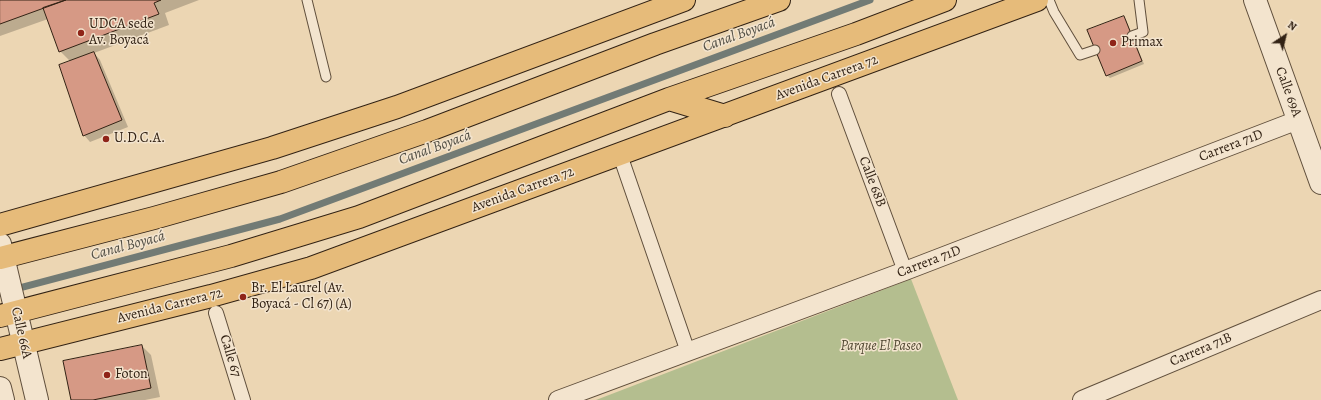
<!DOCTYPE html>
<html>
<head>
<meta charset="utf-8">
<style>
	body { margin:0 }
	#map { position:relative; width:1321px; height:400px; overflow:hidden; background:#ecd6b3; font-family:Alegreya,serif }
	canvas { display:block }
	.north { position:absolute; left:1265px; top:16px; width:40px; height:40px; -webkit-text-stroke:3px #f3e4ce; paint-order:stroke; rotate:35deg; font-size:11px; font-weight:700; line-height:16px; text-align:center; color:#322214 }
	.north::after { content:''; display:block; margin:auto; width:14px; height:18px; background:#322214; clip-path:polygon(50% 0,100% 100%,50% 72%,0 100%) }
</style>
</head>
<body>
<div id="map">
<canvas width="1321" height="400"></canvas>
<div class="north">N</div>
</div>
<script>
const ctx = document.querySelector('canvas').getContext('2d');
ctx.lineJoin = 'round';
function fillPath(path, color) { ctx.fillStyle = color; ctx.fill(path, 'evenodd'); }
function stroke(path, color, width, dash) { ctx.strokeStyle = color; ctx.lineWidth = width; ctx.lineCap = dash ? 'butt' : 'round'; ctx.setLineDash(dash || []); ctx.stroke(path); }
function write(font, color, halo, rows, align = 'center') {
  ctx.font = font + ' Alegreya,serif'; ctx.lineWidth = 3; ctx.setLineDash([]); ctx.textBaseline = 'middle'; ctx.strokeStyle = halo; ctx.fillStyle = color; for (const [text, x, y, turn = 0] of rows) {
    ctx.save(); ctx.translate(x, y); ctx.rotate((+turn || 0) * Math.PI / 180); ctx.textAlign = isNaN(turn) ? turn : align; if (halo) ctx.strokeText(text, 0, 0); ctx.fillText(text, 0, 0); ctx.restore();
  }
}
const green = new Path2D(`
	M911,279L958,400H596Z`);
const shadow = new Path2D(`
	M0,0H199L165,13L169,25L94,53L100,60L128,127L90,142L84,135L71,62L60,51L48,19L0,36Z
	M1123,17L1126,20L1144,64L1110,78L1107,75Z
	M142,346L151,355L160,397L145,400H72Z`);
const stream = new Path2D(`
	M0,293L280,219L870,0`);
const building = new Path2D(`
	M0,0H66L0,24Z
	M66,0H161L154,3L159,14L59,52L43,8Z
	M1124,16L1142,61L1106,76L1087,30Z
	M94,52L122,120L83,136L59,65Z
	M142,345L151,388L93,400H71L63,361Z`);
const service = new Path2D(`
	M307,0L326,77
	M1049,0L1054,12L1080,55L1095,50
	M1132,36L1143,32L1139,0`);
const pedestrian = new Path2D(`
	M839,94L905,271
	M620,155L688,352
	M216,313L243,400`);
const minor = new Path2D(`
	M558,400L905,271L1298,120
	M1082,400L1321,300`);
const tertiary = new Path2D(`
	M1255,0L1321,183
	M0,244L37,400
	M0,388L3,400`);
const trunk = new Path2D(`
	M669,99L725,116
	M0,225L272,148L397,107L684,0
	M0,258L154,218L281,182L427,131L655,44L779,0
	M0,316L231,256L359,217L669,99L856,34L945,0
	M0,349L211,296L311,268L1037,0`);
const markers = [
	[81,33,4,"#8f2418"],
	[1113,43,4,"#8f2418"],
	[106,139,4,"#8f2418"],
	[243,297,4,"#8f2418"],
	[107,375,4,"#8f2418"]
];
const poiNames = [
	["UDCA sede",89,25],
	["Av. Boyacá",89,41],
	["Primax",1121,43],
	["U.D.C.A.",114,139],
	["Br. El Laurel (Av.",251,289],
	["Boyacá - Cl 67) (A)",251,305],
	["Foton",115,375]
];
const streetNames = [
	["Avenida Carrera 72",827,78,-20],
	["Calle 69A",1288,92,70],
	["Carrera 71D",1231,146,-21],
	["Calle 68B",872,182,69],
	["Avenida Carrera 72",523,190,-20],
	["Carrera 71D",929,262,-21],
	["Avenida Carrera 72",170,306,-14],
	["Calle 66A",21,333,77],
	["Carrera 71B",1201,350,-23],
	["Calle 67",230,356,73]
];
const parkNames = [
	["Parque El Paseo",881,347]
];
const waterNames = [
	["Canal Boyacá",739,35,-20],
	["Canal Boyacá",435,148,-20],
	["Canal Boyacá",128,246,-15]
];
fillPath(green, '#b4be8f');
fillPath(shadow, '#0003');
stroke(stream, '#727b75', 7);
fillPath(building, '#d69985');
stroke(building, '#322214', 1);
stroke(service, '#604f3c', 11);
stroke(pedestrian, '#604f3c', 16);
stroke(minor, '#604f3c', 20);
stroke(tertiary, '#604f3c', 24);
stroke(trunk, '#322214', 24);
stroke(service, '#f3e4ce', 9);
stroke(pedestrian, '#f3e4ce', 14);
stroke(minor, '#f3e4ce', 18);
stroke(tertiary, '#f3e4ce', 22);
stroke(trunk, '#e6bb7a', 22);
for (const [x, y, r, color] of markers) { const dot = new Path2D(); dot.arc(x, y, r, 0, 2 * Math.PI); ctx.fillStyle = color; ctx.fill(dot); stroke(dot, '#f3e4ce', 1.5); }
write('14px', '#322214', '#f3e4ce', poiNames, 'left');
write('14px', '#322214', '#f3e4ce', streetNames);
write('italic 14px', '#524933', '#f3e4ce', parkNames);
write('italic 15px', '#524f45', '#f3e4ce', waterNames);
</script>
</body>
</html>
